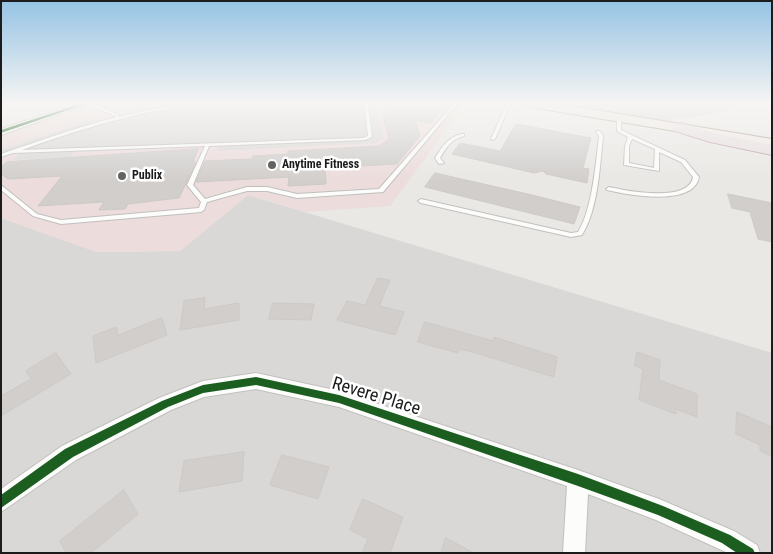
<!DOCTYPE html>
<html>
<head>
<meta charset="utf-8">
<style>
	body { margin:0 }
	#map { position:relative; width:773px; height:554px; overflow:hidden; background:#eae8e5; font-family:"Roboto Condensed",sans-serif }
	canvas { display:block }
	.frame { position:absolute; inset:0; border:2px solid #1c1c1c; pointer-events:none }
</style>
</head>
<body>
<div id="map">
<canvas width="773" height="554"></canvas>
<div class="frame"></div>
</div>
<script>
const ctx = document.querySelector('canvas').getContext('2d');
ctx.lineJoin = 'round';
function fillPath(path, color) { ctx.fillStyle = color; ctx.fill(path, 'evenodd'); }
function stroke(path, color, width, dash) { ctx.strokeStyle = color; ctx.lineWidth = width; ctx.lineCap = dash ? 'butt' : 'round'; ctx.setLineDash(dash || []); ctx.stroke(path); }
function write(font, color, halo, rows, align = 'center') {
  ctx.font = font + ' "Roboto Condensed",sans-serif'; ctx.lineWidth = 5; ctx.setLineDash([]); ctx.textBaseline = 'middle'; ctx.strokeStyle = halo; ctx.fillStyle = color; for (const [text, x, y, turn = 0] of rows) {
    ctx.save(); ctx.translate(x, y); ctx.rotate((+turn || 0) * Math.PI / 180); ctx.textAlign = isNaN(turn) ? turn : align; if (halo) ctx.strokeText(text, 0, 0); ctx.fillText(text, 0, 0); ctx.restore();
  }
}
const residential = new Path2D(`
	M530,103H737L738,109L681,119L671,117V126Z
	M248,195L772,353V553H1V218L97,252L180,251Z`);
const commercial = new Path2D(`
	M87,103L134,104L466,103L390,206L305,212L248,195L180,251L97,252L1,218V132Z`);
const parking = new Path2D(`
	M361,105V108L376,107L384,138L375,143L217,151L220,144L76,149L70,157L13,160L20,153L16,149L1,154V150L97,118L104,123L168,109L222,106V109Z`);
const building = new Path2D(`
	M414,104L442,110L431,123L415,120L420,136L397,164L325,168L326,184L288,186L289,177L196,182L205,161L252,159L253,156L288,154V151L379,146L389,139L383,117L386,112L391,108Z
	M516,124L591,138L583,168L589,169L587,183L546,174L543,171L534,173L452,154L460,143L500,151Z
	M198,149L193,162H196L179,198L128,204L125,209L99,210L104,202L38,206L62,176L8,179L1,174V167L7,162Z
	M435,173L532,195L580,207L574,224L425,187Z
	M728,194L772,203V242L758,239L750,212L732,208Z
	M378,278L390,280L379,306L404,312L395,335L337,320L347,301L365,305Z
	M205,298L204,309L239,303V320L180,330L184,301Z
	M273,303L314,304L311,320L269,319Z
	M162,318L167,335L96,363L93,336L116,327L118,335Z
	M425,322L493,341L494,337L557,357L554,377L473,352L459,349L458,353L418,342Z
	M637,352L660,360L659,380L697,394V417L676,409V414L639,400L643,369L635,366Z
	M56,353L71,374L1,416V396L31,379L26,371Z
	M737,412L772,427V456L760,451V445L736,434Z
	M244,452L242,481L179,492L184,461Z
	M282,455L329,467L318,499L270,485Z
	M124,490L138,514L91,553H66L60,541Z
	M363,499L403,517L390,553H362L368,539L350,530Z
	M446,538L474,553H441Z`);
const service = new Path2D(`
	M84,103H90L119,115V117C151,109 183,103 216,103L214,104C195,106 175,107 156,111C110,120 66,134 22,150L363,138L368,136L364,103H368L372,137L365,140L209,146L193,185L205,199L247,187H267L297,194L379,189L452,106L442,103H458L383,192L297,198L267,191H247L207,202L204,210L201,212L61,224L33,216L1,190V185L37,214L61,220L199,208L201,202L187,185L205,146L13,153L1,157V154C39,141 77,127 117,117Z
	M243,103H308L306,104H245Z
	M507,103H511L495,139L491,140V139Z
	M617,117L621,118V130L685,160L699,177C694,207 628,195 607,190L606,189L609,187C627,191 689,203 693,177L681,162L659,152V171L624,165L625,146L628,137L617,131ZM632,139L655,149L654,168L629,163V146Z
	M596,131H600L603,136C600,166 598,210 582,235L571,237L421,203L418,201L421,199L571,233L578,232C592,210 596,163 599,136L596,132Z
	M462,134H464V136C451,139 446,148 440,158L444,163L439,164L435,158C442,147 448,137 462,134Z`);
const minor = new Path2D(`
	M79,103H91L1,135V129Z
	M256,373L339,391L578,470L659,499L734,531L757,545L760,553H728L656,520L588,494L585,553H563L567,486L339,407L256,389L204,397L171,410L76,460L1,512V489L62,446L159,398L203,381Z`);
const primary = new Path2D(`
	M524,103H553L772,139V147L530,107Z`);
const motorway = new Path2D(`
	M681,123L713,133L772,145V155L710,142L675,131L673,128L675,125Z`);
const cycleway = new Path2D(`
	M83,103H89L1,133V130Z
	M256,377L339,395L578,474L663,506L730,535L753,549L755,553H737L722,543L658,515L578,486L339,403L256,385L203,393L168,407L73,457L1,508V495L65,449L162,401L203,385Z`);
const markers = [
	[272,165,5,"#646362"],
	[122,176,5,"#646362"]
];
const farPoinames = [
	["Anytime Fitness",282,165],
	["Publix",132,176]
];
const nearStreetnames = [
	["Revere Place",376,397,17]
];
fillPath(residential, '#d9d8d6');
fillPath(commercial, '#ecdcdc');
fillPath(parking, '#dad9d8');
fillPath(building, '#d1cecc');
stroke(building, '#cdc9c6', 1);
stroke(service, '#c1c0bf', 2);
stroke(minor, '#c1c0bf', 2);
stroke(primary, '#9f9283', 2);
stroke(motorway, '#be9dab', 2);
fillPath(service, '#fcfcfb');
fillPath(minor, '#fcfcfb');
fillPath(primary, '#efe9e4');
fillPath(motorway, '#e8dee1');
fillPath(cycleway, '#1b5e20');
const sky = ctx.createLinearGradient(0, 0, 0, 181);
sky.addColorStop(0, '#95c3e4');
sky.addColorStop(0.57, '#f6f5f3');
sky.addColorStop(1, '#f6f5f300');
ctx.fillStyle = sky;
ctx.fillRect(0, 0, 773, 181);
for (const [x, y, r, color] of markers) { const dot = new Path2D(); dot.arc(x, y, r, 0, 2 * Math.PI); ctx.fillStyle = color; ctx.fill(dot); stroke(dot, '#fff', 2); }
write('bold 12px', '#1c1c1c', '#fff', farPoinames, 'left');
write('18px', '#1c1c1c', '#fff', nearStreetnames);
</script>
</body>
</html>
